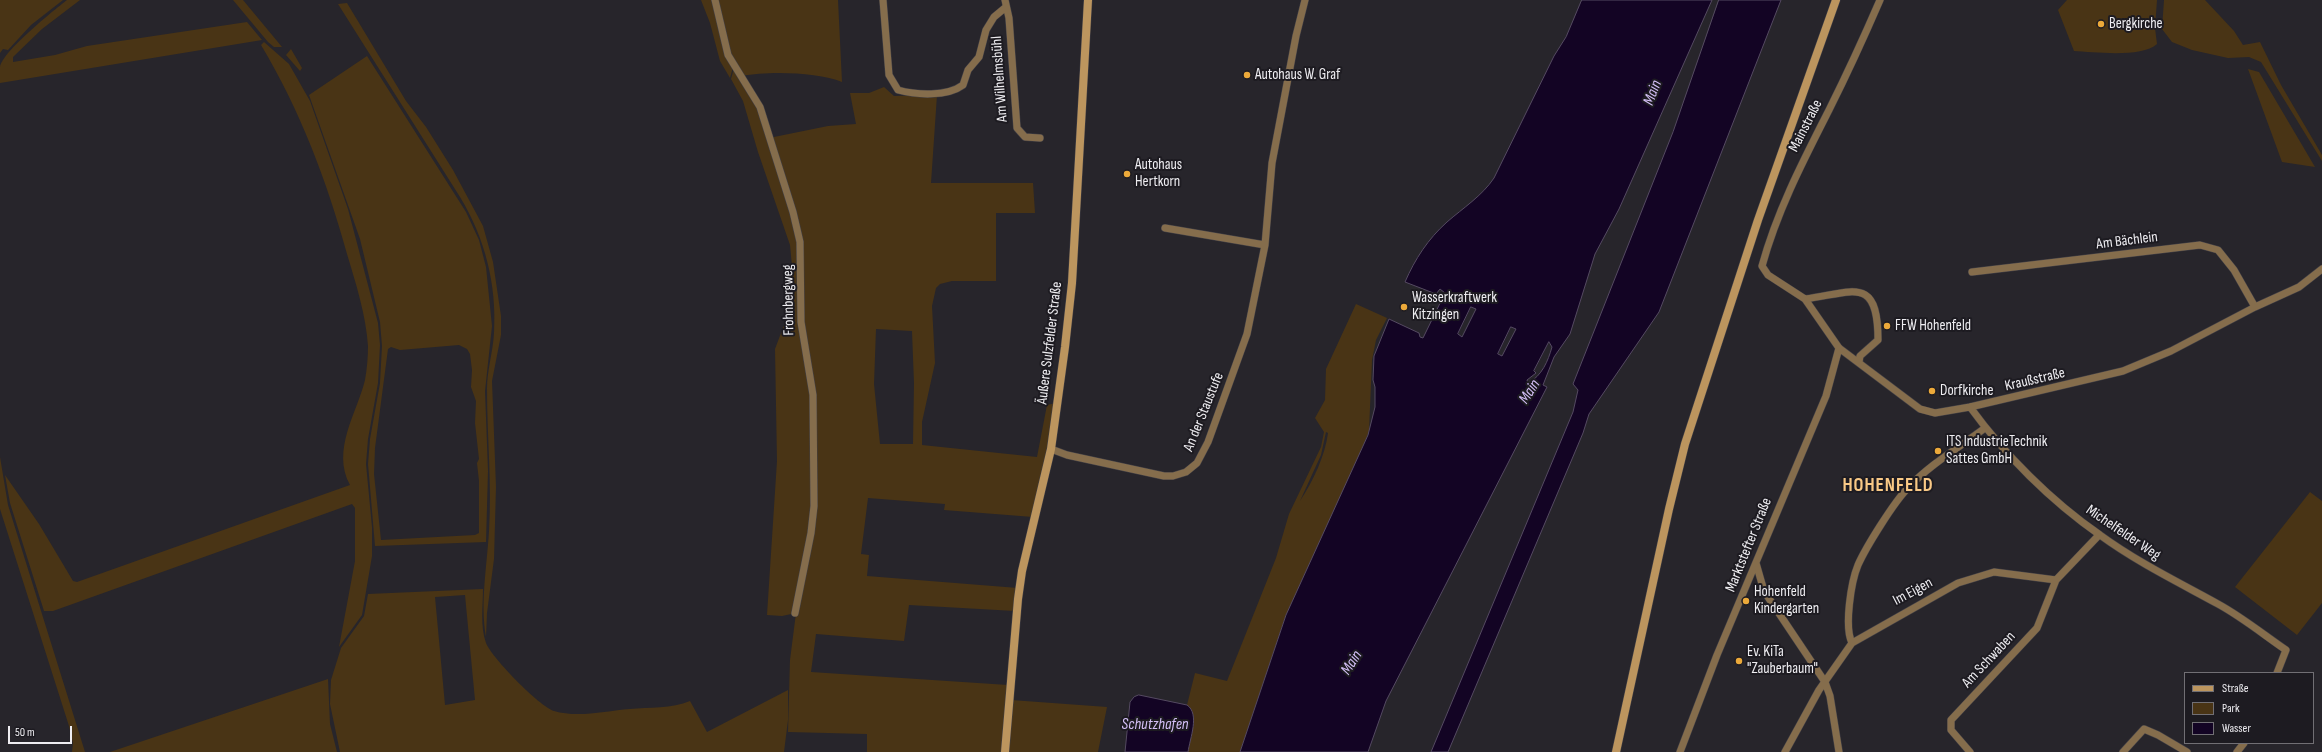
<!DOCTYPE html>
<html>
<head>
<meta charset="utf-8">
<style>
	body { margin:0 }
	#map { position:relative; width:2322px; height:752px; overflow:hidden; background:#27252b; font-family:"Sofia Sans Condensed",sans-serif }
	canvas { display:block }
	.legend { position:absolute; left:2184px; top:672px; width:130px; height:72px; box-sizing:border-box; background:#1d1b21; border:1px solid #716f74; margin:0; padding:5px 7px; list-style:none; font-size:12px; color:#eeedf1 }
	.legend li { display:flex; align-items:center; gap:8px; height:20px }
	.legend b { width:20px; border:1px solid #716f74 }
	.scale { position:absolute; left:8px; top:726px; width:64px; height:18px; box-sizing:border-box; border:2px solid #eeedf1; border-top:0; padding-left:5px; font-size:12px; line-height:14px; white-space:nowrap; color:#eeedf1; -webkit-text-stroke:3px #1d1b21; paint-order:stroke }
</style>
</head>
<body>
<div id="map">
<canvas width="2322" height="752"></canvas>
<ul class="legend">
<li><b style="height:5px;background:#bc955e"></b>Straße</li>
<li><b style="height:11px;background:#493415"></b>Park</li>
<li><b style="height:11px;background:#130424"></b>Wasser</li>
</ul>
<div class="scale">50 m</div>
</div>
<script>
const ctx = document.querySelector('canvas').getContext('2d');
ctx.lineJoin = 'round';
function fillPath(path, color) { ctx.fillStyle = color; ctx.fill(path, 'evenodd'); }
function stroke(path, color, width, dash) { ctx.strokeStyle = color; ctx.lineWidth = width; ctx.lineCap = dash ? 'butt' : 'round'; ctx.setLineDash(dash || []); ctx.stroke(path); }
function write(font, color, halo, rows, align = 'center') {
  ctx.font = font + ' "Sofia Sans Condensed",sans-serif'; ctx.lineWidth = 4; ctx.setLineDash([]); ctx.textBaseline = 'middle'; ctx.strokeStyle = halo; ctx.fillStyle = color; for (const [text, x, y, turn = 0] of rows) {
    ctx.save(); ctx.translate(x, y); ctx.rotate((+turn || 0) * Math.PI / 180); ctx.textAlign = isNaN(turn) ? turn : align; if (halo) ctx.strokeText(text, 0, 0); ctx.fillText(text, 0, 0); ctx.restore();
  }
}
const green = new Path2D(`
	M0,0H63L31,25L8,50L3,49L0,53Z
	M67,0H80L42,29L13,57V62L55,55L87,46L247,22L262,40L0,83C0,78 0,72 0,67C3,51 53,11 67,0Z
	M233,0H243L282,47H274L268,42Z
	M701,0H838L842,82C818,72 768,71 742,76L733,67L730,78L720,61L710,23Z
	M2067,0H2157L2155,28L2157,44C2142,58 2094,52 2074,51L2058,10Z
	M2164,0H2205L2234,31L2243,45L2260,42L2281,85L2322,155V161L2261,62L2249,57L2228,58L2192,50L2172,42L2162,29Z
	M347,3L406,101L426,127L453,170L483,226L493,262L501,316V335L492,381L496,487L494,559L487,613L486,637C480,603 487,566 489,531C492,484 487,437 487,389C487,370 493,352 494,333C497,285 485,238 460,197L338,4Z
	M264,42L289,64L310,101L348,209L378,323L380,345L378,383L368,439L366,464L372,527V556L362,615L339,647L355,561V508L352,504L53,611H44L10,503L5,475L39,524L73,581L77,582L350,485C331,450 357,413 365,380C367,369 368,357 368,346C366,315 356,284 347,254C327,181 300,110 261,45Z
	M291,49L302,68L300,71L286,55Z
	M367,56L466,212L479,240L486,267L492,326L485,391L488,471L486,542L375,546L368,464L370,439L380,383L382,346L380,322L360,239L309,95ZM459,345L467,349L470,354L472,370L471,387L476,401L475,423L479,459L477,463L479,481V533L475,535L381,540L374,474L375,448L388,349L391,347L400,350Z
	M734,68L753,95L769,138L828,126L856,124L850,93H869L884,87L894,96L937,95L931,183H1033L1035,213H996V281H952L940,284L936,288L932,306L935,363L922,422V445L1037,457L1047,405L1056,403L1033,517L944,510L945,504L868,498L861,554L869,555L867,576L1018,588L1015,611L909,605L904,641L816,634L811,672L1008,685L1003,752H867V734L788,732L790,660L796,613L782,616L767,615L777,461L775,349L789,312L792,266L790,245L758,152L743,101L731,79ZM876,329L912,331L914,383L913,444H880L874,384Z
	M2248,69L2259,72L2315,167L2282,162Z
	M1356,304L1387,318L1376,340L1372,360L1369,431L1354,470L1286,615L1240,752H1188C1190,738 1200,714 1187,705L1195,673L1227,681L1276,558L1289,514L1321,447L1324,432L1315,418L1325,400L1326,369ZM1326,432L1328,433C1325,456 1313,481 1300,501L1321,455Z
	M0,457L8,505L85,752H72L73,743L69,726L0,509Z
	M2310,492L2322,501V603L2297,635L2235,587Z
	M483,589C483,606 480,626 486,643C492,658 539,706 554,711C577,718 606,711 630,709C649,707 672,709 690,701L707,732L788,690V720L784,752H340L330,704L331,680L341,648L364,616L368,594ZM465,595L475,700L445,705L435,597Z
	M328,679L330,724L337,752H110Z
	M1011,700L1107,707L1098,752H1006Z`);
const water = new Path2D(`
	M1582,0H1712L1619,209L1595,254L1570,334L1554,357L1543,385L1547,387L1386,701L1368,752H1240L1286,615L1368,435L1375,407V387L1373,380L1374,356L1389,319L1419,333L1420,337L1423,338L1445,293L1440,289L1436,294L1405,282C1415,259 1428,239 1447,222C1463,208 1482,196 1494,178L1554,56L1566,37ZM1471,307L1476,309L1462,337L1458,334ZM1511,327L1516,329L1502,356L1498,354ZM1549,342L1552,347C1548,361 1542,376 1528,383L1527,380L1536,373L1534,371Z
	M1719,0H1781L1659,312L1589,414L1583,433L1448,752H1431L1573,412L1578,390L1573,384L1673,132Z
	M1139,695L1187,705C1200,714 1190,738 1188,752H1125L1130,702L1134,697Z`);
const minor = new Path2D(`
	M715,0L728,55L760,107L793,212L800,242L801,322L813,395L814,506L811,533L795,613
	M883,0L889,75L898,90C916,95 947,97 963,85L968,70L979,57L986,30L994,17L1006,7
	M1005,0L1009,18L1017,128L1025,137L1040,138
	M1880,0C1864,37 1847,74 1829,110C1803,161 1777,211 1762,266L1768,275L1805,299L1839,348L1920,409L1935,413L1970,407L2123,371L2171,351L2255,307L2299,287L2322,269
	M1165,228L1265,245
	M1972,272L2200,245L2218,250L2234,270L2255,307
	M1805,299C1852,293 1878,274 1878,340L1860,356L1859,362
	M1970,407C2005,455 2051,501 2100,535C2137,562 2178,582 2218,604C2242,617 2264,635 2286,650L2277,673
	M1051,449L1067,455L1164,476H1173L1186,472L1197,463L1208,442L1247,334L1265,245L1272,163L1296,36L1305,0
	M1756,563L1764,591L1825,682L1830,696L1839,752
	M1852,643C1844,627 1851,582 1858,565C1866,547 1894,502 1908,488C1929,465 1961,446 1985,428
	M1680,752L1717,655L1826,396L1839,348
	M1785,752L1819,690L1852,643L1958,583L1994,572L2056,580L2099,535
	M1970,752L1951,730V720L2037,628L2056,580
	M2123,752L2144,729L2158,735L2187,752
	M2237,752L2244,743`);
const secondary = new Path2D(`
	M1005,752L1018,599L1022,571L1051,449L1065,347L1072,283L1088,0
	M1616,752L1669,509L1685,444L1758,220L1836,0`);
const markers = [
	[2101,24,4,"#eca93a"],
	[1247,75,4,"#eca93a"],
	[1127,174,4,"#eca93a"],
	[1404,307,4,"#eca93a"],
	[1887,326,4,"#eca93a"],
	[1932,391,4,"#eca93a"],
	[1938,451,4,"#eca93a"],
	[1746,601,4,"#eca93a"],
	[1739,661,4,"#eca93a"]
];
const poiNames = [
	["Bergkirche",2109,24],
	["Autohaus W. Graf",1255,75],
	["Autohaus",1135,165],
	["Hertkorn",1135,182],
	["Wasserkraftwerk",1412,298],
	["Kitzingen",1412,315],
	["FFW Hohenfeld",1895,326],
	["Dorfkirche",1940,391],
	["ITS IndustrieTechnik",1946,442],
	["Sattes GmbH",1946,459],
	["Hohenfeld",1754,592],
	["Kindergarten",1754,609],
	["Ev. KiTa",1747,652],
	["\"Zauberbaum\"",1747,669]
];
const streetNames = [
	["Am Wilhelmsbühl",1000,79,-94],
	["Mainstraße",1806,126,-63],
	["Am Bächlein",2127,241,-7],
	["Frohnbergweg",789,300,-91],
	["Äußere Sulzfelder Straße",1050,343,-83],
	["Kraußstraße",2035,380,-13],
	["An der Staustufe",1204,412,-68],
	["Michelfelder Weg",2123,533,34],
	["Marktstefter Straße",1749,545,-68],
	["Im Eigen",1913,592,-28],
	["Am Schwaben",1989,660,-47]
];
const waterNames = [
	["Main",1653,93,-69],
	["Main",1530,392,-57],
	["Main",1352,663,-57],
	["Schutzhafen",1155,725]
];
const districtNames = [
	["HOHENFELD",1888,486]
];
fillPath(green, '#493415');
fillPath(water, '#130424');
stroke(water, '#554a62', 1);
stroke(minor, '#434147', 8);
stroke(secondary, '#434147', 9);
stroke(minor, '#856d4c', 7);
stroke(secondary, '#bc955e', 8);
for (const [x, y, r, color] of markers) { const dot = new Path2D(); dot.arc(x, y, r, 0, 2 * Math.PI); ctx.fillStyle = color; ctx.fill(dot); stroke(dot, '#1d1b21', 1.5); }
write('15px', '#eeedf1', '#1d1b21', poiNames, 'left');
write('15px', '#eeedf1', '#1d1b21', streetNames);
write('italic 16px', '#d4c0f7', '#1d1b21', waterNames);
ctx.letterSpacing = '1px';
write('bold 19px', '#f9c986', '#1d1b21', districtNames);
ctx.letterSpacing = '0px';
</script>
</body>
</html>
